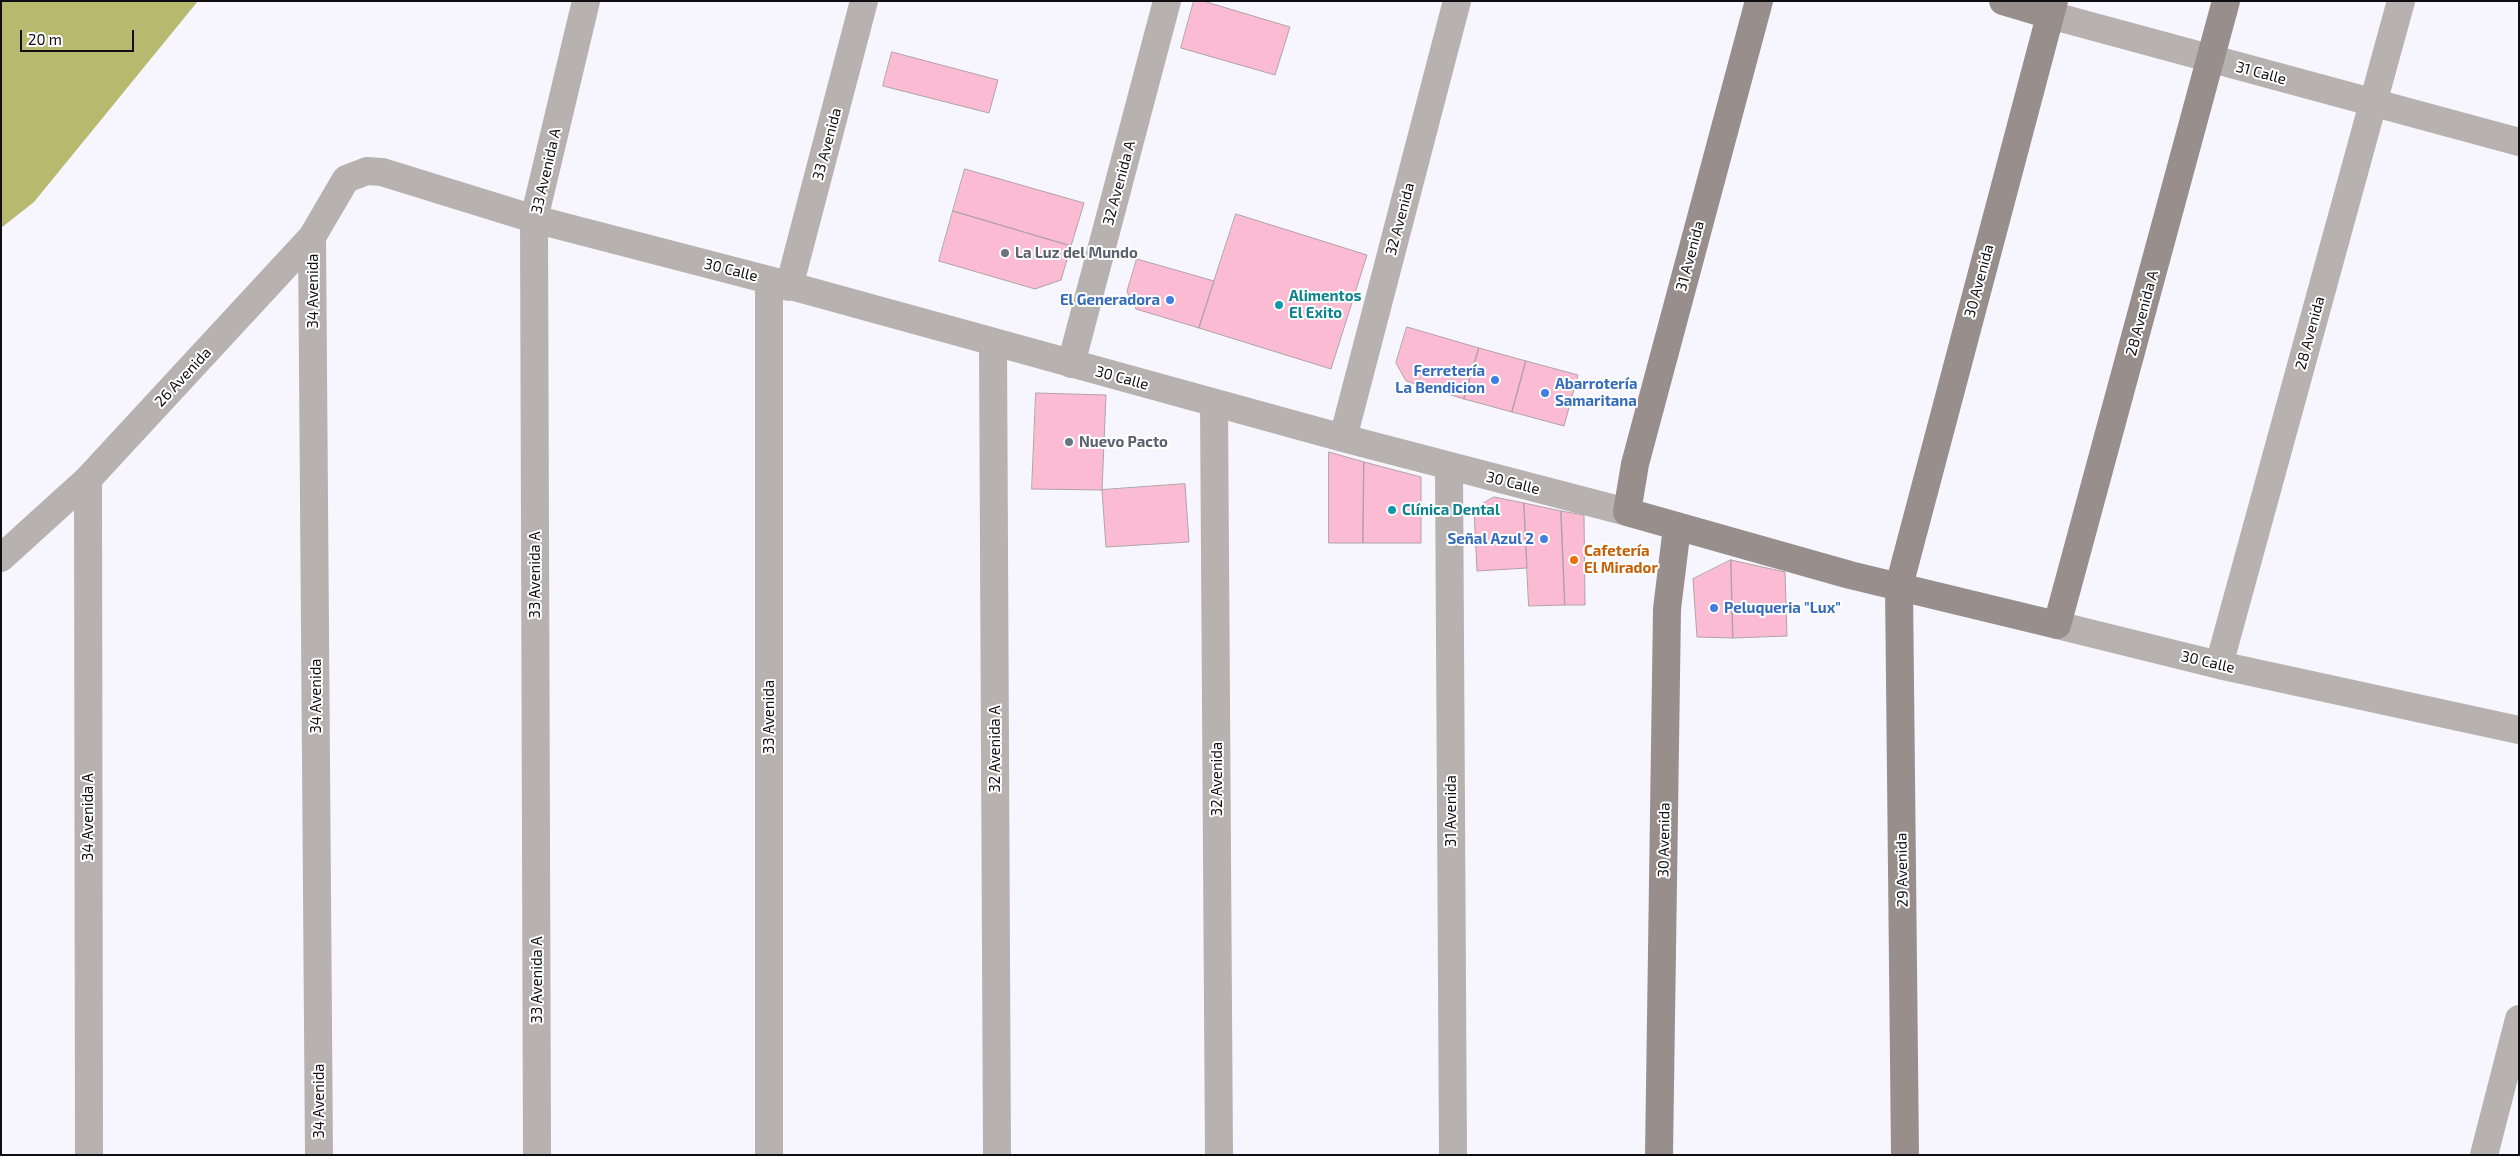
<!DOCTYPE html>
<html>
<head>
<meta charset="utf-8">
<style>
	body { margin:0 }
	#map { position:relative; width:2520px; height:1156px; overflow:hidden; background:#f7f6fe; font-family:"Exo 2",sans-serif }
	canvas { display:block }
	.frame { position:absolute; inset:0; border:2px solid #0f0e12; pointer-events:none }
	.scale { position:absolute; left:20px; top:30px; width:114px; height:22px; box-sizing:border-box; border:2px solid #0f0e12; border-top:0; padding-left:6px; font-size:15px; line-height:18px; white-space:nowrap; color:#0f0e12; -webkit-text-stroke:4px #fff; paint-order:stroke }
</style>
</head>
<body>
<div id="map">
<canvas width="2520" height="1156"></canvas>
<div class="frame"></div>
<div class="scale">20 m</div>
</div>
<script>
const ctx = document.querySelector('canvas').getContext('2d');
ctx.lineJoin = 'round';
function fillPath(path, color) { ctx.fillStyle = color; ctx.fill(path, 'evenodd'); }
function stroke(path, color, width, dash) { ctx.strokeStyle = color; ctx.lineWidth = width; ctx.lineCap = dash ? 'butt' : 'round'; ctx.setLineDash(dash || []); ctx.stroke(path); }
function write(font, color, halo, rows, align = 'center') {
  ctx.font = font + ' "Exo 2",sans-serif'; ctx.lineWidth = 4; ctx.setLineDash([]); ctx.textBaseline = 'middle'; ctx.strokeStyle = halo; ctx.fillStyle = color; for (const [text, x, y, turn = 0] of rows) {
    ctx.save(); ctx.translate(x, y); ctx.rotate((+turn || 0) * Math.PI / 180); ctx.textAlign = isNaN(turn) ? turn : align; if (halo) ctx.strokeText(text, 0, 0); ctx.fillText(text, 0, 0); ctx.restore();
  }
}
const forest = new Path2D(`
	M1,1H198L34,202L1,228Z`);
const building = new Path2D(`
	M1194,1H1203L1290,27L1275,75L1181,48Z
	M892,52L998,80L989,113L883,86Z
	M965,169L1084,203L1071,246L953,211Z
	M953,211L1071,246L1061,280L1035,289L939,261Z
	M1236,214L1367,255L1331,369L1199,328Z
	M1137,259L1214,281L1199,328L1136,309L1127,292Z
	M1407,327L1479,348L1464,399L1406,381L1396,363Z
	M1479,348L1526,361L1512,412L1464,399Z
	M1526,361L1578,375L1564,426L1512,412Z
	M1036,393L1106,395L1102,490L1032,489Z
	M1329,452L1364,462L1363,543H1329Z
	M1364,462L1421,477V543H1363Z
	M1185,484L1189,542L1106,547L1102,490Z
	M1494,497L1524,503L1527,568L1477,571L1474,509Z
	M1524,503L1561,511L1565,605L1529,606Z
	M1561,511L1584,515L1585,605H1565Z
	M1731,560L1733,638L1697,637L1693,579Z
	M1731,560L1785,572L1787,636L1733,638Z`);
const street = new Path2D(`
	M2050,15L2519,142
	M312,237L319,1155
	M789,287L864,1
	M993,343L997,1155
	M1071,364L1167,1
	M1214,403L1219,1155
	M1343,438L1457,1
	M1449,466L1453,1155
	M88,479L89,1155
	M1,558L88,479L312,237L346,179L367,171L382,172L534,219L769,280L1343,438L1627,512
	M2057,625L2219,665L2519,730
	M2219,665L2401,1
	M537,1155L534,219L586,1
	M769,1155V280
	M2484,1155L2519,1019`);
const secondary = new Path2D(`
	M1759,1L1635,464L1627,512L1850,575L2057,625L2226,1
	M2003,1L2050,15
	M1659,1155L1667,609L1677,527
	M1905,1155L1899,586L2054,1`);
const markers = [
	[1005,253,5,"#6b7280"],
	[1170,300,5,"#3f7fe0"],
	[1279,305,5,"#0f9aa8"],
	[1495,380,5,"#3f7fe0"],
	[1545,393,5,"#3f7fe0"],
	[1069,442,5,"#6b7280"],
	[1392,510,5,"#0f9aa8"],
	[1544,539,5,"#3f7fe0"],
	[1574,560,5,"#e8710a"],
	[1714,608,5,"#3f7fe0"]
];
const streetNames = [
	["31 Calle",2261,73,15],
	["33 Avenida",827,144,-75],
	["33 Avenida A",546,171,-77],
	["32 Avenida A",1119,183,-75],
	["32 Avenida",1400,219,-75],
	["31 Avenida",1690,256,-75],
	["30 Calle",731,270,14],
	["30 Avenida",1979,281,-75],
	["34 Avenida",313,291,-90],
	["28 Avenida A",2142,313,-75],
	["28 Avenida",2310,333,-75],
	["26 Avenida",183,377,-47],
	["30 Calle",1122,378,15],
	["30 Calle",1513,483,14],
	["33 Avenida A",535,575,-90],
	["30 Calle",2208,662,13],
	["34 Avenida",316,696,-90],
	["33 Avenida",769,717,-90],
	["32 Avenida A",995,749,-90],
	["32 Avenida",1217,779,-90],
	["31 Avenida",1451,811,-90],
	["34 Avenida A",88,817,-90],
	["30 Avenida",1664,840,-89],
	["29 Avenida",1902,870,-91],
	["33 Avenida A",537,980,-90],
	["34 Avenida",319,1101,-90]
];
const worshipNames = [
	["La Luz del Mundo",1015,253],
	["Nuevo Pacto",1079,442]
];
const cultureNames = [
	["Alimentos",1289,296],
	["El Exito",1289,313],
	["Clínica Dental",1402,510]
];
const shopNames = [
	["El Generadora",1160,300],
	["Ferretería",1485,371],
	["La Bendicion",1485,388],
	["Abarrotería",1555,384,"left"],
	["Samaritana",1555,401,"left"],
	["Señal Azul 2",1534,539],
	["Peluqueria \"Lux\"",1724,608,"left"]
];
const foodNames = [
	["Cafetería",1584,551],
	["El Mirador",1584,568]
];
fillPath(forest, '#b7ba6e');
fillPath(building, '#fbbbd2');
stroke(building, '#b0a2a7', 1);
stroke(street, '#b7b1af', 28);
stroke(secondary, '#988f8c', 28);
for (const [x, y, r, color] of markers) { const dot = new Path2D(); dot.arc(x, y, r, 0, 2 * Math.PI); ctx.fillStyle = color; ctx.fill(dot); stroke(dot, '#fff', 2); }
write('15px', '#0f0e12', '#fff', streetNames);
write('bold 15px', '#5b616d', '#fff', worshipNames, 'left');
write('bold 15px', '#0d838f', '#fff', cultureNames, 'left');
write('bold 15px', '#366cbe', '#fff', shopNames, 'right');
write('bold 15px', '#c56008', '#fff', foodNames, 'left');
</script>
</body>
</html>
